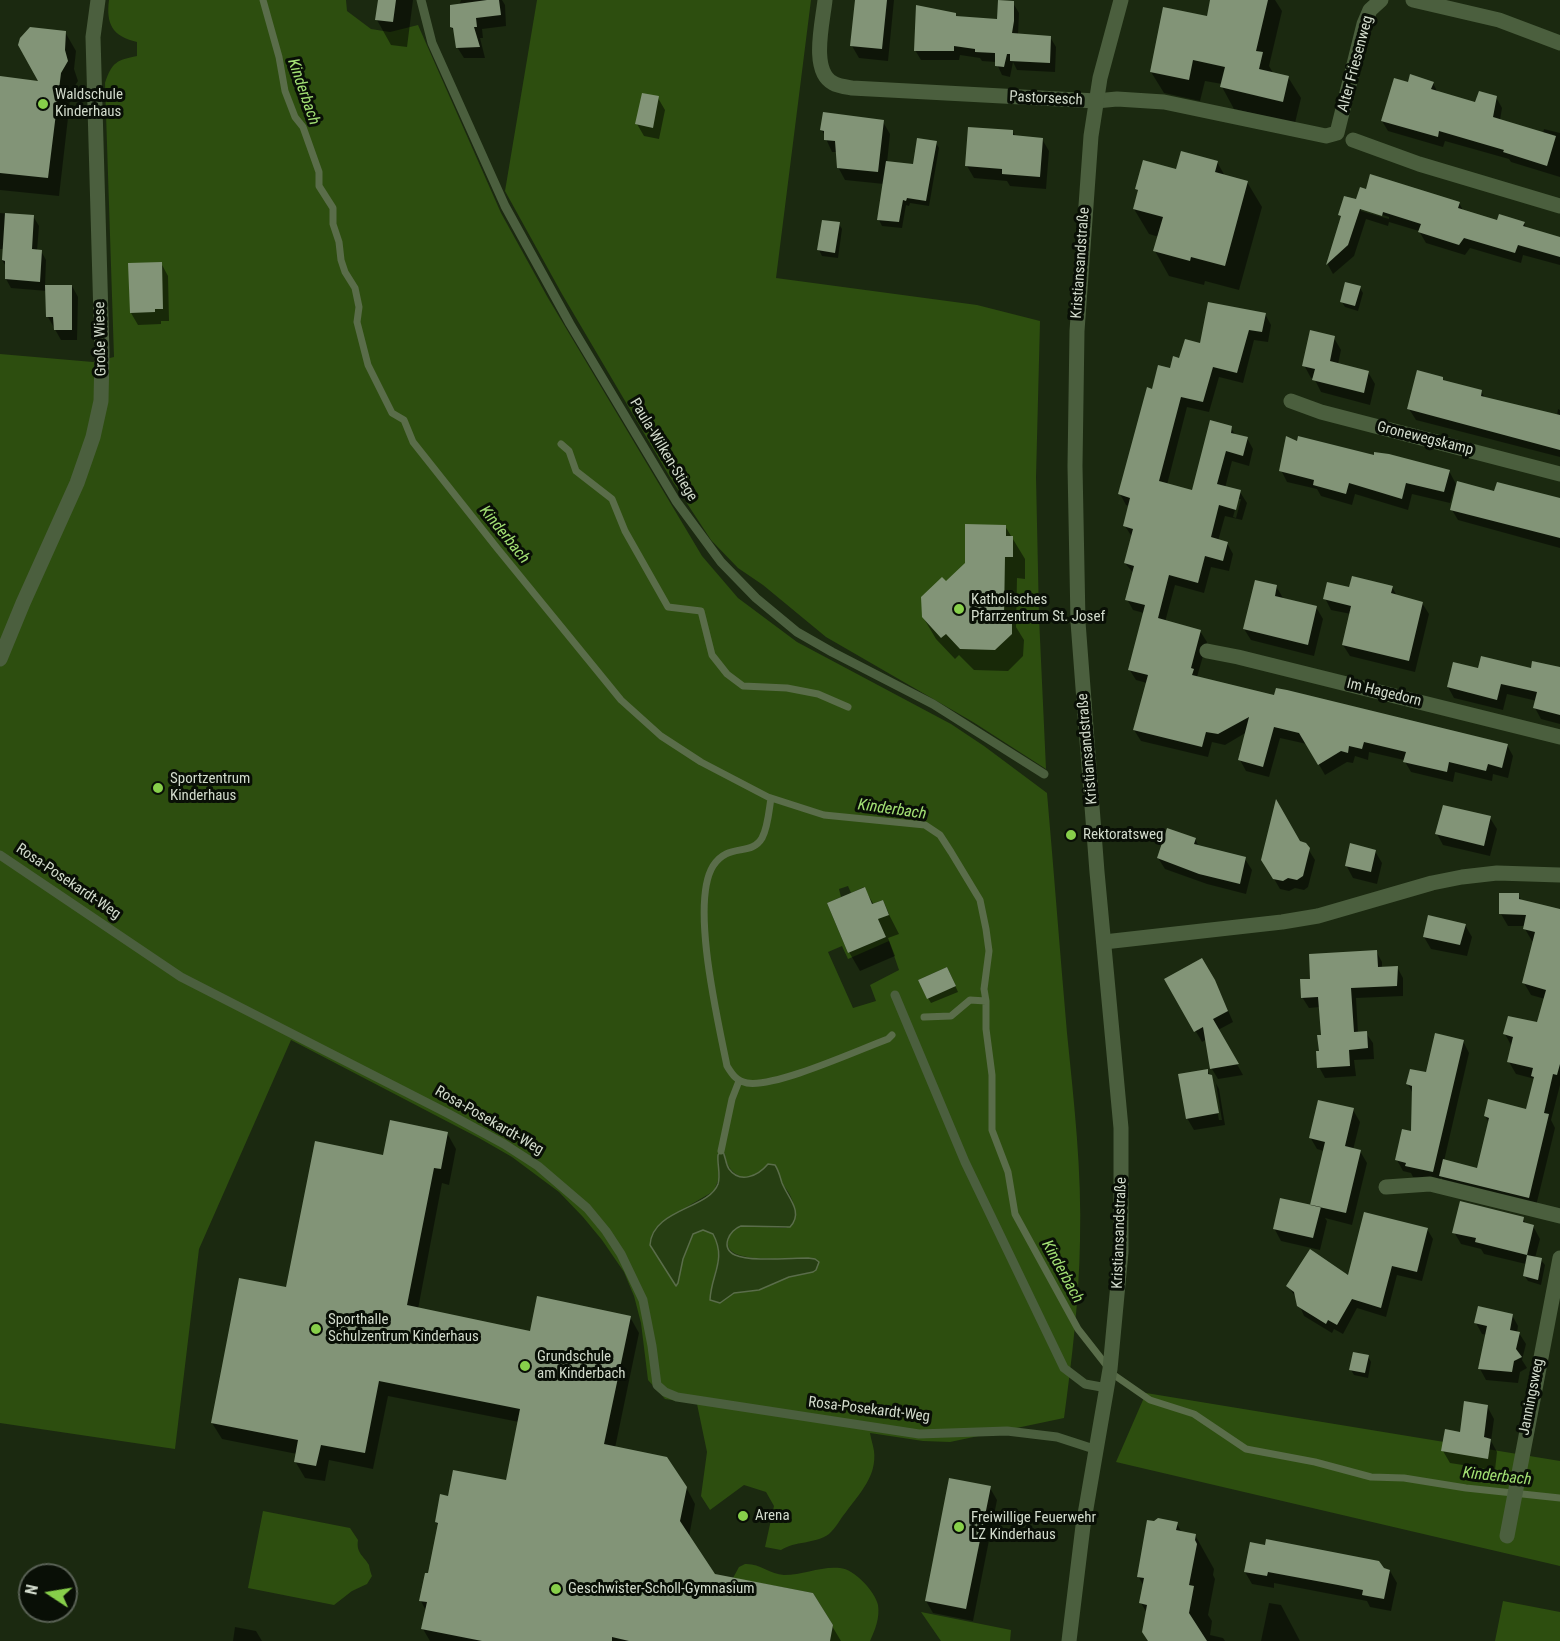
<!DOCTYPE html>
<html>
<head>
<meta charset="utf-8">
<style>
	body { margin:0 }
	#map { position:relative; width:1560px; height:1641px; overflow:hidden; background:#1b2910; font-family:"Roboto Condensed",sans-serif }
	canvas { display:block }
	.north { position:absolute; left:18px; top:1563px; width:60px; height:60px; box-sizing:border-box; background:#090f06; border:2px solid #596155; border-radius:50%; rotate:282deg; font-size:16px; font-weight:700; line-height:24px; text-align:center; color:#d2dbcc }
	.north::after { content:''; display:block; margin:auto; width:21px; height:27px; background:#87cf4a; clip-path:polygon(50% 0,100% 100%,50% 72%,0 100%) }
</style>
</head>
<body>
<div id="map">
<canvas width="1560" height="1641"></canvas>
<div class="north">N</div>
</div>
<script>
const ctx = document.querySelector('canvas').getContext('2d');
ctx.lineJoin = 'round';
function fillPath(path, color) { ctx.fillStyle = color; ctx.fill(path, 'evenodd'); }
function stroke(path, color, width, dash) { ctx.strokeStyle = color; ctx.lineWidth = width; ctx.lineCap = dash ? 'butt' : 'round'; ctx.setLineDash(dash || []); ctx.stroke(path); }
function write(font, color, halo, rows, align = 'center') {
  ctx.font = font + ' "Roboto Condensed",sans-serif'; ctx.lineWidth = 6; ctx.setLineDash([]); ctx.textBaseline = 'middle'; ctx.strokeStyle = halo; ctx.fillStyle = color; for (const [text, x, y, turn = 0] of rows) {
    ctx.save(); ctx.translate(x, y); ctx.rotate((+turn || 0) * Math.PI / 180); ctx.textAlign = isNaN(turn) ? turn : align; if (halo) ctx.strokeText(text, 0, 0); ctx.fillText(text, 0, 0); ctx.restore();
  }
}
const green = new Path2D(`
	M109,0H346L347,11L371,29L390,32L418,25L501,213L548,298L702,556L738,598L797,642L951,724L984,746L1047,793C1054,873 1060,953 1067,1033C1074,1102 1082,1172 1080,1241C1079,1300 1072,1359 1064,1418L950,1442L923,1441L870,1433C871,1439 873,1445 874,1451C877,1476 860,1493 846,1512C840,1519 836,1528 829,1534C815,1544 795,1541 781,1550L765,1547L774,1506L766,1492L744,1485L710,1510L701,1496L707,1452L697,1404L665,1399L648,1380L641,1323L634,1296L624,1272L602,1240L583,1217L559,1192L512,1157L479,1138L291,1040L199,1249L175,1449L0,1423V354L93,362L114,357L105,83C112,62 117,60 137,56V42C112,36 106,24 109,0ZM848,886L851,893L864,887L872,904L883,900L889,914L878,919L886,937L848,953L827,903L841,897L839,889ZM889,941L899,970L870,985L876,1001L853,1008L828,952L842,946L848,959ZM947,967L956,986L927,998L918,980ZM721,1151L725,1154C727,1178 753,1186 765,1167C782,1183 798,1196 794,1221L786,1228L748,1226L735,1228C730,1233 727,1238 728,1245C730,1264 792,1258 808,1258L813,1272L789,1277L759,1290L734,1293L720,1303L711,1301C712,1295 712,1288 713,1282C717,1261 724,1255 713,1234L703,1230L693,1234L683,1259L678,1283H674L671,1276L651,1248L655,1230L668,1218L714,1191L719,1178L718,1161Z
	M537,0H811L776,278L977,305L1040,321L1036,477L1039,617L1046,769L973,722L826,637L763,585L738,568L711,540L671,479L562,294L505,191Z
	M1146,1393L1560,1461V1566L1116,1462Z
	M263,1511L350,1528L358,1540C356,1553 363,1555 369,1565C369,1566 371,1574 372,1576L367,1584L352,1591L334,1605L248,1588Z
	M745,1564C759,1563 770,1574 784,1575C803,1575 821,1566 840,1568C854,1569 875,1591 878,1605C880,1618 875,1630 870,1641H830L833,1625L813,1593L733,1578L739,1567Z
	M1503,1601L1560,1612V1641H1495Z
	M921,1612L1011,1630L1010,1641H941Z`);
const water = new Path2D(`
	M722,1150C726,1156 725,1163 729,1169C740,1184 758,1176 768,1164L775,1165C779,1171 780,1177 782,1183C788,1198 804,1212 790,1227L741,1226C729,1230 720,1248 735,1255C750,1262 790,1258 808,1258L815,1259L819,1262L816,1270L813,1272L789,1277L759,1290L734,1293L720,1303L710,1300C711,1274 727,1260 713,1234L703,1230L693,1234L683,1259L678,1283L676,1286L650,1245C652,1209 709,1209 718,1184C721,1175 717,1164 718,1155Z`);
const shadow = new Path2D(`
	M379,0H413L407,47L391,45L377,20Z
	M461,0H502L505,5L506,26L482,29L483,38H480L485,58H464L457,47L456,34L451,27Z
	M856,0H894L888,61L859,58L852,46Z
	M1213,0H1275L1282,11L1269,66L1273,73L1288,77L1301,98L1295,123L1234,109L1222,87V84L1205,81L1200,101L1164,93L1151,72L1208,18Z
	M1013,3L1019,13L1018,35L1050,37L1056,47L1055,72L1017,70L1013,62L1010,77L1002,75L996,62L982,61L980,58L960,55L959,60H921L915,50L955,14L957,17L999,21Z
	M65,32L76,51L74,69L78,81L71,92L59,196L0,190V78L41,83Z
	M1433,83L1438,93L1476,104L1496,97L1502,108L1500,120L1543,133L1544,129L1560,133V177L1511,162L1509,159L1445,141L1443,147L1388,131L1382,121L1409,84Z
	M658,98L665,110L659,139L644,136L637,124Z
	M883,122L890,134L887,163L914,166L936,143L939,148L929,206L910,203L909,206L906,205L902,228L882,226L879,220L884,184L845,180L838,167V152H832L822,130Z
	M970,128L1013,132L1016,137L1042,139L1049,151L1046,189L1010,186L1007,181L974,178L967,166Z
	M1217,162L1225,176L1247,182L1262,207L1239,290L1205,281L1204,285L1169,276L1155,251L1159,237L1149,234L1134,209L1139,192L1136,188L1177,171Z
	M1357,201L1459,203L1464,212L1498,222L1524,223L1527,229L1560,238V265L1523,255L1521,263L1470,248L1465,255L1426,243L1419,231L1389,222L1388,226L1366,219L1354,256L1333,274L1328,265L1342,219L1340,215ZM1361,208L1389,217V219L1361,211Z
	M0,213L33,216L39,226L37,251H41L46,260L45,287L72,286L78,297L77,340H61L48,317L47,291L11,288L6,279L7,268L2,260L6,249H0Z
	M839,224L842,229L838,258L822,256L819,250Z
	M161,263L168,276L169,321H161V324L138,325L131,313Z
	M1360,288L1363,293L1358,311L1345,307L1342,302Z
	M1265,314L1271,325L1268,342L1254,340L1243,383L1219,377L1209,412L1187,407L1167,485L1193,491L1231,428L1236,436L1247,438L1253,449L1249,466L1232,461L1225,488L1240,492L1247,503L1242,520L1225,516L1218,541L1227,543L1233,554L1229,571L1211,567L1204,593L1175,585L1165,622L1200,631L1207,642L1197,677L1275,697L1507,745L1513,756L1508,778L1493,774L1492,781L1455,772L1453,782L1411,772L1404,760L1369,752L1368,760L1355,756L1353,763L1347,762L1325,775L1307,744L1280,738L1269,777L1246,771L1240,760L1247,732L1225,745L1212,742L1208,757L1141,741L1134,730L1147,683L1136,680L1129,669L1144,613L1133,610L1127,599L1134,574L1125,563L1132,537L1125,526L1130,506L1126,505L1120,494L1153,391L1180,360L1201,345ZM1238,499H1241L1236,518L1233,517Z
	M1334,338L1341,350L1338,364L1368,372L1375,384L1370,405L1321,392L1314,378H1311L1304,365Z
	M1442,378L1445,382L1481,391L1485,398L1557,416L1558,409L1560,410V457L1416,420L1409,409Z
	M1298,443L1449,471L1456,484L1450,503L1412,494L1408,510L1355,494L1352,505L1321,496L1317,489L1287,482L1281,470Z
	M1495,493L1560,500V548L1458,520L1452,510Z
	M1005,526L1025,559V579L1017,578L1016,627L1024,640L1023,656L1008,671L974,670L959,655L955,659L936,639L923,617L946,583Z
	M1276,586L1283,598L1316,607L1323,619L1314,656L1251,640L1244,629Z
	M1392,587L1397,596L1422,603L1429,614L1415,672L1350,656L1343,645L1351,614L1331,610L1325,598L1350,589Z
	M1560,669V724L1541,719L1535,708L1537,701L1507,694L1503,710L1454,698L1448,687L1479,670Z
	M1490,818L1497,829L1490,856L1443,845L1437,834Z
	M1195,839L1199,847L1245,859L1252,870L1246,894L1207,884L1165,869L1158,858Z
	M1305,844L1315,860L1308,887L1304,890L1295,888L1289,891L1280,889L1263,860Z
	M1375,851L1382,863L1377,884L1353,878L1346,865Z
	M864,888L874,905L882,901L899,934L888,938L895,956L860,971L849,952Z
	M1518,895L1522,901L1560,911V1085L1551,1120L1555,1128L1535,1210L1447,1188L1441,1177L1439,1183L1413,1177L1411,1173L1403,1171L1397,1160L1413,1133V1094L1408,1084L1427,1074L1463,1041L1469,1053L1444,1161L1478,1170L1489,1123L1485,1116L1527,1110L1535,1079L1516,1074L1509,1062L1512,1047L1505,1034L1538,1024L1545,999L1531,995L1524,983L1534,942L1532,941L1525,929V926H1508L1501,914Z
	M1465,925L1472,937L1467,956L1431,949L1424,937Z
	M1376,951L1382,962V968L1397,967L1403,978V996L1356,998L1358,1033H1366L1373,1043L1374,1059L1354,1060L1356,1076L1325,1078L1319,1067L1323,1036L1320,1007L1309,1008L1302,997L1312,980Z
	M950,974L958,992L931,1003L928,998Z
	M1166,980L1220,992L1233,1022L1218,1030L1243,1075L1218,1079L1212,1069L1207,1039L1202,1042Z
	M1208,1071L1211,1078L1219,1120H1222L1216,1084L1213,1078L1219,1089L1225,1125L1194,1130L1187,1118Z
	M1353,1110L1360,1122L1353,1150L1360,1151L1367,1163L1352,1225L1325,1218L1327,1221L1320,1250L1281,1241L1274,1228L1313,1207L1324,1151L1317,1149L1310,1137Z
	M447,1133L456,1149L449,1185L442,1183L418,1309L531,1332L630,1317L639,1333L615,1448L686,1487L695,1504L689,1537L714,1575L832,1626L841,1641H430L423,1629L426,1611L421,1601L429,1575L439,1527L436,1522L449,1498L507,1482L519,1422L388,1396L373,1469L329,1460L325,1481L305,1478L295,1461L297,1454L222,1439L212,1423L287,1289L384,1157Z
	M1523,1219L1527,1225L1533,1226L1540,1239L1535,1258L1541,1260L1545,1265L1541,1285L1528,1281L1524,1275L1526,1264L1484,1254L1481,1249L1461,1244L1454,1232Z
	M1427,1229L1433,1239L1422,1281L1397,1275L1386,1317L1357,1308L1343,1334L1334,1329L1332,1333L1304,1316L1297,1299L1288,1286L1349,1278Z
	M1512,1315L1518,1326L1517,1333H1519L1526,1344L1522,1360L1527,1368L1520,1372L1518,1383L1486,1380L1480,1369L1487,1335L1482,1334L1476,1323Z
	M1368,1356L1371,1362L1368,1378L1354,1375L1351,1370Z
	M1487,1406L1494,1419L1491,1441L1497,1452L1495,1470L1450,1463L1443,1451Z
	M990,1488L997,1500L973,1621L933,1613L926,1601Z
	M1177,1524L1182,1533L1195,1535L1214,1569L1213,1575L1215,1579L1208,1615L1212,1621L1210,1635L1223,1638L1225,1641H1148L1147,1613L1141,1603L1144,1586L1138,1576Z
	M1383,1570L1390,1571L1397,1583L1391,1611L1370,1607L1367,1601L1274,1583V1588L1252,1584L1245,1572Z
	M1269,1603L1281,1605L1300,1641H1261Z
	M235,1627L256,1631L262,1641H233Z`);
const stream = new Path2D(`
	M263,0L279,57L285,91L295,117L303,127L319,172V186L333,208V224L339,242L341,260L345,272L355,288L359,307L357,322L368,365L392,413L404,420L413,442L497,548L621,700L661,736L701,762L768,797L824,815L925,825L940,835L951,852L980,900L986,929L989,951L984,989L986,1001V1029L992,1075V1130L1008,1172L1015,1214L1078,1329L1114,1375L1150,1400L1194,1414L1246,1449L1315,1462L1371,1477L1404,1478L1466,1488L1560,1498
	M561,444L569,451L576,471L612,499L625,531L668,607L701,611L712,655L727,674L743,686L787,688L818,694L848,707
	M771,798C769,810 768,827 762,838C751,857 728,842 713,866C690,903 718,1021 727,1066C732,1074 736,1081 747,1083C775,1088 858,1050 888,1039L892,1035
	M924,1017L951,1016L970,1000L986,1001
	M721,1151L732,1099L739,1081`);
const building = new Path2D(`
	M378,0H396L393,22L375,20Z
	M487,0H499L501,15L476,18L477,27H474L480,47L456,48L453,28L450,27V5Z
	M855,0H887L882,49L850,46Z
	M998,0L1014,1V21L1012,33L1051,36L1050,63L1010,61V54H1007L1004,67L995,66V53L975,52V49L954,46V51H914L916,5L956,13V16L997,19Z
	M1210,0H1268L1256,51L1263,52L1259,69L1289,76L1283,102L1220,87L1225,67L1193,60L1189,80L1150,72L1163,7L1207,16Z
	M30,27L66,31L65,50L68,61L61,73L48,178L0,173V76L38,81L18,45L20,38Z
	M1410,74L1434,82L1431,89L1475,102L1479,91L1497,96L1493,117L1556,136L1547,166L1503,152L1504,150L1439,131L1438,137L1381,121L1394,78L1408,82Z
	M642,93L659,96L653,128L635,124Z
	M823,112L884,120L878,172L837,168L835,141L824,140V131L820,130Z
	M968,127L1013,130V135L1043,138L1040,177L1002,174V169L965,166Z
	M917,138L937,141L926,201L907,198L906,201L903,200L899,222L877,220L886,161L913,164Z
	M1181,151L1218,161L1215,172L1248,181L1225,266L1191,257L1190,261L1153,251L1163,217L1133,209L1138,190L1135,189L1143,160L1176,169Z
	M1370,174L1460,202L1458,208L1497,220L1499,214L1525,222L1523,226L1560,237V257L1518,245L1515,253L1464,238L1459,245L1418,232L1421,224L1383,212L1382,216L1360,209L1348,245L1326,265L1341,216L1338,215L1344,196L1356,199L1360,187L1366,189Z
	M5,213L34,215L32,249L42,250L40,282L5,279V261L2,260Z
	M822,220L840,222L835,253L817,250Z
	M162,262L163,309H155V312L130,313L128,263Z
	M1345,282L1361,286L1355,306L1340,302Z
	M45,285H72V330H54L53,317H46Z
	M1208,302L1266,313L1262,332L1249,330L1237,373L1213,367L1203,402L1181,397L1159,481L1192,490L1210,420L1232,426L1231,433L1248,437L1243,456L1226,451L1217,484L1241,490L1236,510L1219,505L1211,537L1228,542L1223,561L1205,556L1198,583L1169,575L1158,618L1201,630L1191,668L1194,669L1192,675L1274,695L1276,688L1287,690L1508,744L1502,768L1488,764L1486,771L1449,762L1447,772L1403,762L1406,752L1364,742L1362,749L1349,746L1348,753L1341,751L1318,765L1299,733L1274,727L1263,767L1238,760L1249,717L1218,734L1206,732L1202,747L1133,730L1148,675L1128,670L1145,605L1125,600L1134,566L1124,563L1133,529L1123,526L1130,498L1118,494L1147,387L1152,389L1158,365L1170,368L1173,356L1179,358L1185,339L1200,343Z
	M1310,330L1335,336L1330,361L1369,371L1364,393L1312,380L1315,369L1302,366Z
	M1417,370L1443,377V380L1482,390L1481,396L1560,415V450L1407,409Z
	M1286,436L1297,441L1298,436L1374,455V452L1389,454L1450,470L1444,492L1406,483L1402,499L1349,483L1346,494L1313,485L1314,480L1279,471Z
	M1457,481L1494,491L1497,482L1560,498V538L1450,510Z
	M965,524L1006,525V536H1013V557H1005L1004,617H1012V634L995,650L960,649L946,634L941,638L922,617L921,597L942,577L946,581L965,563Z
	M1352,576L1393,586L1391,593L1423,602L1409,661L1342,645L1351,606L1323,599L1327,582L1349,587Z
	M1255,580L1277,585L1275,596L1317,606L1308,645L1243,629Z
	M1481,656L1531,668L1532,661L1560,667V715L1533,708L1537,692L1501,684L1497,700L1447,687L1453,662L1478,668Z
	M1276,799L1300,841L1306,843L1310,848L1303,876L1297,880L1288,878L1283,881L1273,879L1261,860Z
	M1443,805L1491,816L1484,846L1435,834Z
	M1167,828L1196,838L1194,844L1246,857L1240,884L1199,874L1157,858Z
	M1350,843L1376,850L1371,872L1345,866Z
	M865,887L872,904L883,900L889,915L878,919L886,937L848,953L827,903Z
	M1499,893H1519V899L1560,909V1064L1557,1075L1553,1074L1544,1113L1549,1114L1529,1198L1439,1176L1443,1159L1477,1168L1489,1118L1484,1116L1488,1099L1526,1109L1534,1077L1531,1076L1533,1068L1507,1062L1513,1037L1503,1034L1508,1016L1537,1022L1546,990L1522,983L1535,932L1523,929L1526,915L1499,914Z
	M1428,915L1466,924L1460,945L1423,937Z
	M1377,950L1378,967L1398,966L1397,986L1351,988L1354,1032L1367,1031L1368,1048L1349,1050L1350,1066L1317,1068L1316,1051H1319L1317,1035H1321L1318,997L1301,998L1300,979H1310L1309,954Z
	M1202,958L1215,980L1228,1011L1213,1019L1239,1064L1210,1069L1203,1027L1194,1032L1164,979Z
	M947,967L956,986L927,999L918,980Z
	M1435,1033L1464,1040L1433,1172L1405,1166L1406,1163L1395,1160L1402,1129L1411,1131L1412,1086L1406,1084L1410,1069L1426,1072Z
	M1208,1069V1074L1212,1075L1219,1113L1186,1119L1178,1074Z
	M1318,1100L1354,1108L1345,1146L1361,1150L1346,1213L1310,1205L1325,1142L1309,1138Z
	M390,1120L448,1132L441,1169L434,1168L407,1305L530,1331L537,1296L631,1316L604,1444L667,1457L687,1487L680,1521L715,1574L813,1593L833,1625L830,1641H629L612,1637V1641H482L421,1629L427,1602L419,1601L425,1573H428L438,1523L435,1522L440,1494L448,1496L453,1470L506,1480L520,1409L379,1381L365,1453L321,1445L316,1466L294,1462L298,1440L211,1423L239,1278L286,1287L315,1141L383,1155Z
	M1280,1198L1321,1207L1313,1238L1273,1229Z
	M1460,1201L1524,1217L1523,1222L1534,1225L1527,1255L1475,1242L1476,1238L1452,1233Z
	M1364,1212L1428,1228L1417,1272L1392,1266L1381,1308L1352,1299L1337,1325L1328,1320L1326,1324L1297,1306L1294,1292L1286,1286L1310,1249L1348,1275Z
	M1527,1255L1542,1258L1538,1280L1523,1276Z
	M1478,1306L1513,1314L1510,1330L1520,1332L1516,1349L1522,1357L1514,1361L1512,1372L1478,1369L1487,1326L1474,1323Z
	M1353,1352L1369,1355L1365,1373L1349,1370Z
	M1464,1401L1488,1405L1484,1437L1491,1439L1488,1459L1441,1451L1445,1429L1460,1432Z
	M949,1478L991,1486L966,1609L925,1601Z
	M1158,1518L1178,1522L1176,1530L1196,1534L1195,1540L1197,1544L1189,1585L1194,1586L1189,1613L1207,1641H1148L1142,1632L1147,1605L1139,1603L1144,1578L1137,1577L1147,1520L1154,1521Z
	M1266,1539L1379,1561L1384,1568L1390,1570L1384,1599L1362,1595L1363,1590L1338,1585L1268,1572L1267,1576L1244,1572L1250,1542L1265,1545Z`);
const service = new Path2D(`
	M421,0L432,43L505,206L570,324L676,501L721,562L756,598L797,632L832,652L933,704L1044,774
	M0,855L181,977L449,1114L504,1144L538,1166L587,1208L606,1231L621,1254L643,1300L652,1346L657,1385L665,1392L677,1397L919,1434L1007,1431L1057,1437L1097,1450
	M895,995L965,1162L1064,1368L1085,1384L1107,1388`);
const minor = new Path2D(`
	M825,0C823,21 810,71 833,83C838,86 846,87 852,88L1096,101L1117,99L1164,102L1326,136L1337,133
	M1413,0L1499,20L1560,43
	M1337,133L1364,24L1370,10L1381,0
	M1353,140L1419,164L1560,206
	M1291,401L1321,412L1560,474
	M1207,651L1238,657L1560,737
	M0,659L23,603L77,483L93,437L101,401L102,353L93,37L98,0
	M1104,942L1282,922L1318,916L1432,883L1462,877L1497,873L1560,875
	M1386,1187L1430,1184L1560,1216
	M1507,1536L1560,1258`);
const tertiary = new Path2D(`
	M1069,1641L1083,1526L1110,1369L1121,1252V1128L1097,872L1078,622L1075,466L1077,331L1091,136L1100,78L1121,0`);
const markers = [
	[43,104,6,"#87cf4a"],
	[959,609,6,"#87cf4a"],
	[158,788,6,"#87cf4a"],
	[1071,835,6,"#87cf4a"],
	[316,1329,6,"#87cf4a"],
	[525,1366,6,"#87cf4a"],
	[743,1516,6,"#87cf4a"],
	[959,1527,6,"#87cf4a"],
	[556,1589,6,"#87cf4a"]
];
const streetNames = [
	["Alter Friesenweg",1356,64,-75],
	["Pastorsesch",1046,99,3],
	["Kristiansandstraße",1081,263,-86],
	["Große Wiese",101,339,-91],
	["Gronewegskamp",1425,439,14],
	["Paula-Wilken-Stiege",663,450,59],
	["Im Hagedorn",1384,693,14],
	["Kristiansandstraße",1088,749,-95],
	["Rosa-Posekardt-Weg",68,882,34],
	["Rosa-Posekardt-Weg",489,1121,30],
	["Kristiansandstraße",1120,1233,-88],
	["Janningsweg",1532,1397,-79],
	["Rosa-Posekardt-Weg",869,1410,7]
];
const poiNames = [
	["Waldschule",55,95],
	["Kinderhaus",55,112],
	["Katholisches",971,600],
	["Pfarrzentrum St. Josef",971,617],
	["Sportzentrum",170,779],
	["Kinderhaus",170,796],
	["Rektoratsweg",1083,835],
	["Sporthalle",328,1320],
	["Schulzentrum Kinderhaus",328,1337],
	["Grundschule",537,1357],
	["am Kinderbach",537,1374],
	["Arena",755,1516],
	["Freiwillige Feuerwehr",971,1518],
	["LZ Kinderhaus",971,1535],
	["Geschwister-Scholl-Gymnasium",568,1589]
];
const waterNames = [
	["Kinderbach",303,92,71],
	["Kinderbach",504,535,51],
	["Kinderbach",892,810,8],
	["Kinderbach",1062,1272,61],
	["Kinderbach",1497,1477,6]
];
fillPath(green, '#2d4e0f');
fillPath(water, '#263e12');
stroke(water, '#5a6d4a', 1.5);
fillPath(shadow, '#0007');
stroke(stream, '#5a6d4a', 7);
fillPath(building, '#829477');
stroke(service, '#4b5f3e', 9);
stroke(minor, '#4b5f3e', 15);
stroke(tertiary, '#4b5f3e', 15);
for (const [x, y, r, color] of markers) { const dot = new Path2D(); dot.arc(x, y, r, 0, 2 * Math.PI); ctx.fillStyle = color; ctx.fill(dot); stroke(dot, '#090f06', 2); }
write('15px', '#d2dbcc', '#090f06', streetNames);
write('15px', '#d2dbcc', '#090f06', poiNames, 'left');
write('italic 16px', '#a3e174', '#090f06', waterNames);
</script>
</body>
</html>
